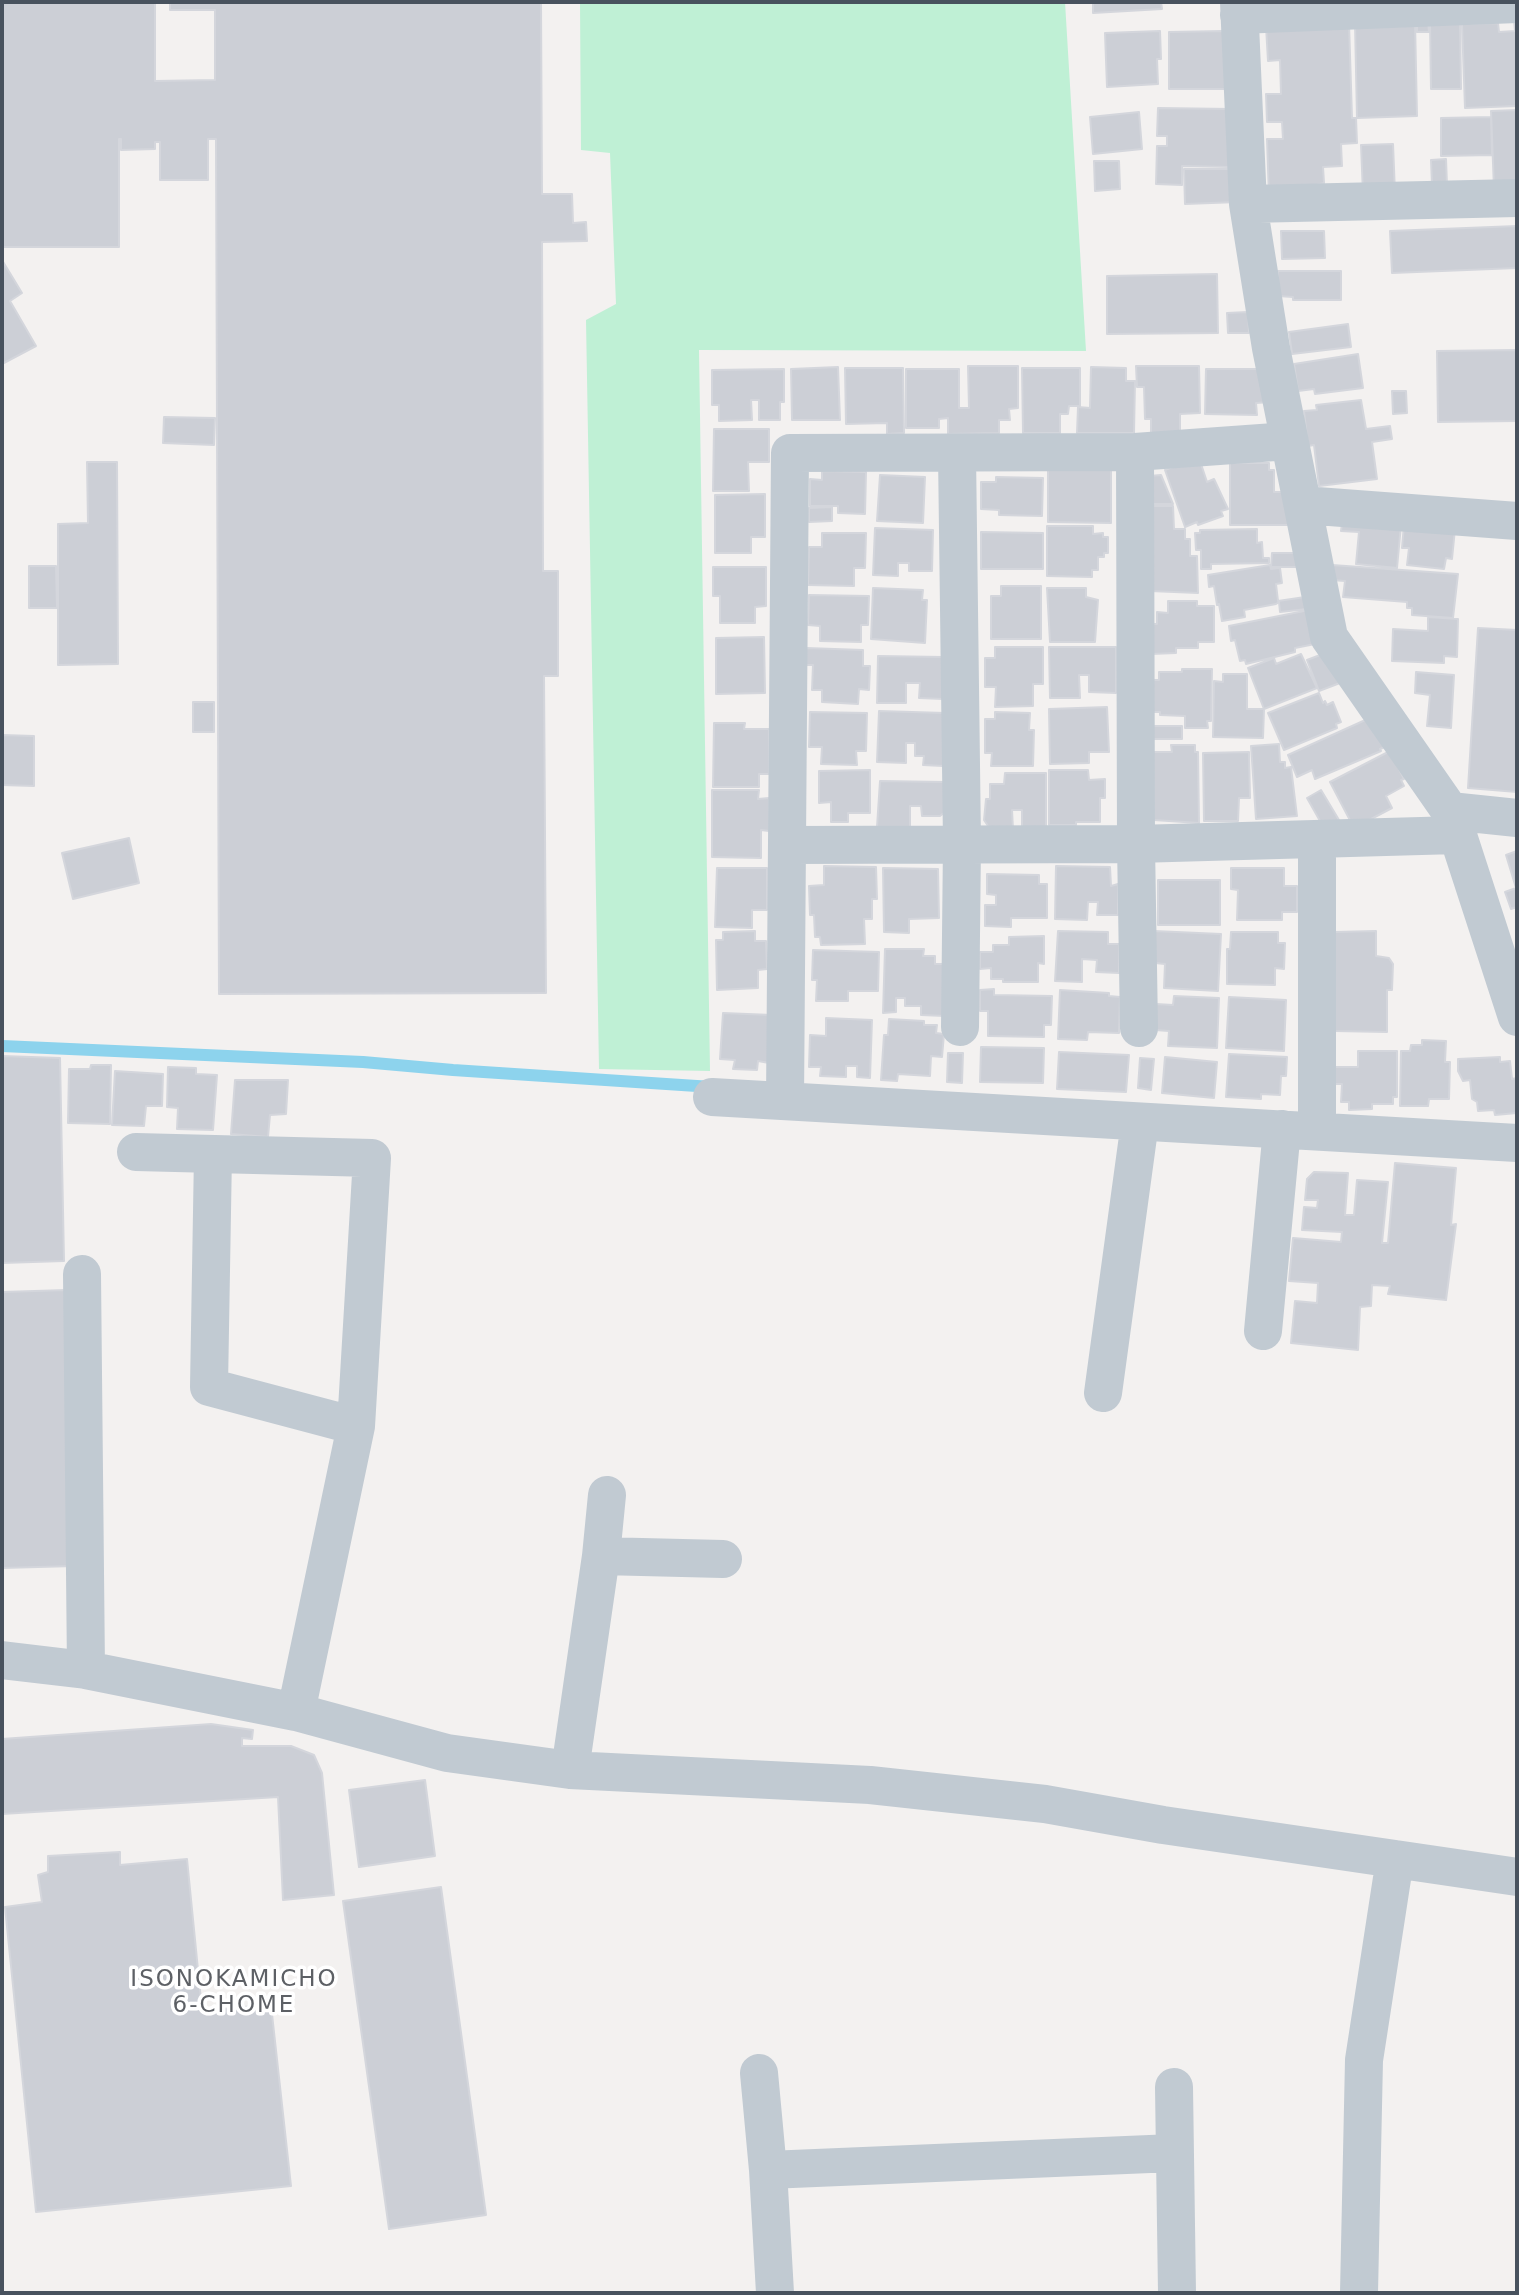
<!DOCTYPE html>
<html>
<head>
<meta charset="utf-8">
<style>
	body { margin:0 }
	#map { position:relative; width:1519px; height:2295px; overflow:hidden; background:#f3f1f0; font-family:"DejaVu Sans",sans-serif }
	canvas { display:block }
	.frame { position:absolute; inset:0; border:4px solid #48525e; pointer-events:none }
</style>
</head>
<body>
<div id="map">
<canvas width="1519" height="2295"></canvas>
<div class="frame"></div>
</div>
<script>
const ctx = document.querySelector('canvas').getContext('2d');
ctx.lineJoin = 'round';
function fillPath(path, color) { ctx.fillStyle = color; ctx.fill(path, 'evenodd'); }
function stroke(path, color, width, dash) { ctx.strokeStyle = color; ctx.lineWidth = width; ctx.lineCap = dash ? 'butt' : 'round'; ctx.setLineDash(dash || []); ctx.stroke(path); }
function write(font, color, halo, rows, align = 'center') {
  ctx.font = font + ' "DejaVu Sans",sans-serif'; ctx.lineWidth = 7; ctx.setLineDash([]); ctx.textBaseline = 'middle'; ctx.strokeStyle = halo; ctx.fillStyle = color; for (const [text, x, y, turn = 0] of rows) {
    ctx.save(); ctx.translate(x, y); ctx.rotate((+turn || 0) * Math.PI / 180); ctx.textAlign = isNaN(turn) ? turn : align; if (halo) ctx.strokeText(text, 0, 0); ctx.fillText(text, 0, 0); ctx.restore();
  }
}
const green = new Path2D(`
	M580,2H1065L1086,351L699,350L710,1071L599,1069L586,320L616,304L610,153L581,150Z`);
const stream = new Path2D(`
	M2,1046L363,1062L453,1070L712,1087`);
const building = new Path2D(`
	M2,2H155V81L215,80V10H170V2H541L542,194H572L573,223L586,222L587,241L542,242L543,571H558V676H544L546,993L219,994L216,139H208V180H160V142H155V149L121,150V139H119V247H2Z
	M1093,2H1161L1162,9L1093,13Z
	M1514,20H1517V106L1465,108L1462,24L1498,23L1499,32L1515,31Z
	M1415,21L1417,116L1357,118L1355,23Z
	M1428,21L1429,32H1417V22Z
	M1430,22H1460L1461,89H1431Z
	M1349,23L1352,118H1356L1357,143L1341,144L1342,166L1323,167L1324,183L1269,197L1267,139H1283L1282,122H1267L1266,94H1281L1280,60L1268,61L1266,26Z
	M1160,31L1161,59H1157L1158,84L1107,87L1105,33Z
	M1224,31L1225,89H1169V32Z
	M1158,108L1231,109L1230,167L1182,166V185L1156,184L1157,146H1167V136H1157Z
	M1517,110V188L1494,189L1491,111Z
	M1139,112L1142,149L1093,154L1090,117Z
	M1491,117L1492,155L1441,156V118Z
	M1393,144L1395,193L1363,194L1361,145Z
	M1446,159L1447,185H1432L1431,160Z
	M1094,161H1119L1120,189L1095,191Z
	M1184,169H1237L1238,202L1185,204Z
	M1517,226V268L1392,273L1390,231Z
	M1281,231H1324L1325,258L1282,259Z
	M2,260L22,293L10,301L36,346L2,364Z
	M1278,271H1341V300H1293V297L1278,296Z
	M1217,274L1218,333L1107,334V276Z
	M1248,312L1249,333H1228L1227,313Z
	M1348,324L1351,347L1292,354L1289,332Z
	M1517,350V421L1438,422L1437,351Z
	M1358,354L1363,388L1315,394L1314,389L1298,391L1294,364Z
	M968,366H1018V408L1009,409L1010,420H999V433L948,434V418L939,419V428H906V369H959V408H969Z
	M1136,366H1199L1200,413L1180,414V433L1151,434V419H1145L1144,387H1137Z
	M838,367L840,420H792L791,369Z
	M1091,367L1126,368V381H1135L1134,433H1077L1078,407L1090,408Z
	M845,368H903L904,433L887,434V423L846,424Z
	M1022,368H1080V406H1069L1068,414H1060V433H1023Z
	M784,369V402H780V420H759V400H751L752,420L719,421V405H712V370Z
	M1206,369H1264L1270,402L1256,403L1257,415L1205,414Z
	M1392,391H1406L1407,413L1393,414Z
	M1361,400L1366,429L1390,426L1392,439L1372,442L1377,479L1319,486L1314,445L1308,446L1304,411L1317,410L1316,405Z
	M164,417L215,418L214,445L163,443Z
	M714,429H769V462H748L749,491H713Z
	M1200,461L1207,482L1214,479L1228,509L1221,511L1223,516L1198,525L1197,522L1185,527L1165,470L1183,463Z
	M87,462H117L118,664L58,665V524L88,523Z
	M1230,463H1269V470H1274V492H1286L1289,525H1230Z
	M1048,468L1111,469V523L1048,522Z
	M822,471L866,472L865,514L838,513V506H810V479L822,480Z
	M880,475L925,477L923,523L877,521Z
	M1161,475L1173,504H1152L1149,476Z
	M996,477L1043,478L1042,516L999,515V510L981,509V482H996Z
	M765,494V537H751V553H715V495Z
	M1153,506H1173L1174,529H1185V539H1190V556H1197L1198,593L1150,591Z
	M832,507V521L809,522V508Z
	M1344,508L1401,525L1397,568L1356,564L1359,532L1341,531Z
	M1405,513L1456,519L1452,559L1446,558L1444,569L1407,565L1409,548H1402Z
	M1047,526H1093V534L1103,533V537H1108V553H1104V557H1098V570H1092V577L1047,576Z
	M875,528L933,530L932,571H909V563H898V576L873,575Z
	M1257,529V543L1262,542L1263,558H1269V563L1211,564V569H1201V550H1196L1195,533H1200V530Z
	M981,532L1043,533V569H981Z
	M822,533H866L865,568H854V586L808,585L809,547H822Z
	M1272,553H1298L1297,567H1271Z
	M1270,565L1271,569L1280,568L1282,583L1276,584L1278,601L1305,597L1307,609L1280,612L1279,602L1276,604L1244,610L1245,617L1222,621L1219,604L1217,605L1214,586L1209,587L1208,575Z
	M1332,565L1458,574L1453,618L1412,615V608H1407V602L1343,597L1345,581L1331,580Z
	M29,566H56L57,608H29Z
	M713,567H766V606L755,607V623H720V596H713Z
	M1001,586H1041V639H991V596H1001Z
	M873,588L923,590L922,600H927L925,643L871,639Z
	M1047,588H1086V597L1098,600L1095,642H1050Z
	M809,595L869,596L868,625H861V642L820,641V626L808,625Z
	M1168,601H1197V606H1214V642H1198V648H1176V653L1151,654V624H1157V612L1168,613Z
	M1309,610L1315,644L1295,648V652L1246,664L1245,660L1240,661L1235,640L1231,641L1229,626Z
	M1428,617L1458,619L1457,657L1444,656V663L1392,661L1393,629L1428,631Z
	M1478,628L1517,630V792L1468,788Z
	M764,637L765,693L716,694V638Z
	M995,647H1043V684H1033V706L995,707L996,687H985V658H995Z
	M1049,647H1116V693L1089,692V675H1079L1080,698H1050Z
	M806,648L863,650V666H870L869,690L859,689L858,704L822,702V690H812L813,665H806Z
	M1328,652L1340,683L1319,691L1307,660Z
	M1301,654L1317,688L1264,709L1248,668L1274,658L1276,664Z
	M878,656L943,657V699L919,698L920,683H906V703H877Z
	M1182,669H1212L1211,721H1207L1208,728H1185V716L1160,715V712H1151V680H1159V672H1182Z
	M1416,672L1454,675L1451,728L1427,726L1430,695L1415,693Z
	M1223,674H1247V709H1264L1263,738L1213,737L1214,681L1223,682Z
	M1319,693L1323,703L1325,701L1327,705L1333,702L1341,722L1336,724L1337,728L1284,750L1268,713Z
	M193,702H214V732H193Z
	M1107,707L1109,752H1089V763L1050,764L1049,709Z
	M879,711L945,713L943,766L923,765L924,756H915V743H906V763L877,762Z
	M810,712L867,713L866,751H856L857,765L821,764L822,747H809Z
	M995,712L1030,713L1029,730H1034L1033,766H991L992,753H985V719H995Z
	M1372,717L1385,747L1380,749L1381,751L1315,779L1312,770L1297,777L1288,755Z
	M714,723H745L744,729H769V774H759V787H713Z
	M1153,726H1182V739H1153Z
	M2,735L34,736V786L2,785Z
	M1279,744L1280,762H1285V768L1291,767L1297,816L1256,819L1251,746Z
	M1171,745H1195V752H1198L1199,823L1154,820L1153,752H1172Z
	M1390,751L1404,779L1401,780L1404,786L1386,796L1392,808L1354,828L1330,782Z
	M1249,752L1250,798H1239L1238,821H1204L1203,753Z
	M870,770V813H848V822H831V802L819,803V771Z
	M1049,770H1088L1089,780L1105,779V798H1100V822H1076V825H1049Z
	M1005,773H1046V829H1022V810H1012L1013,829H990L984,820L986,799H990V784H1004Z
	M880,781L944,782L945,812L940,816H922L921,806H910V827H877Z
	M712,790H759L758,799L769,798V831L761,830V858L712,857Z
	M1321,790L1339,820L1324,828L1307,798Z
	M129,838L139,883L73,899L62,853Z
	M1517,851V907L1511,909L1505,892L1516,888L1506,855Z
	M824,866L876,867L877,899H872V919H864L865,944L821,945L820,937H815L814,915H810L809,886L824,885Z
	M1056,866L1110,867L1111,886L1118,884V915H1097L1098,902H1088L1087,920L1055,919Z
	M717,868H767V910H752V928L715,927Z
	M883,868L938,869L939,918L909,919V933L884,932Z
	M1231,868H1284V886H1297V912H1282V920H1237L1238,890L1231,889Z
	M987,874L1039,875V884H1047V918H1011V927L985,926V905H996V895L987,894Z
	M1158,880H1220V925H1158Z
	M755,931V941H766L767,969L758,970V988L717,990L716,940H723V932Z
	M1058,931L1108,932V944H1119V973L1096,972L1097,960L1082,959V982L1055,981Z
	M1154,931L1221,934L1218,991L1164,988L1165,964L1155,963Z
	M1376,931V956L1389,958L1393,964L1392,990H1387V1032L1335,1031V932Z
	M1231,932H1278V943H1285L1284,969L1275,968V985L1227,984V949H1230Z
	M1044,936V964L1038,963V982H1003V979H991V968L980,969V952H993V945H1009V937Z
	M885,949H924L923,956H935V964H943L945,1016L921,1015V1006H905V998H896V1012L883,1013Z
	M813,950L879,952L878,991H848V1001H816L817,980H812Z
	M994,989V995L1052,996L1051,1025H1044V1037L988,1036V1011H980V990Z
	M1060,990L1109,993V996L1120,997L1119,1033L1088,1032L1087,1040L1058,1039Z
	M1174,996L1219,998L1217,1048L1168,1046L1169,1031L1155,1030L1156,1004L1173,1005Z
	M1229,997L1286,1000L1284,1051L1226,1048Z
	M723,1013L772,1015L769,1063L758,1061L757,1070L733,1069L735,1060L720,1059Z
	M826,1018L872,1020L870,1078L857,1077V1066H846V1077L820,1076L821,1067H809L810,1035L826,1036Z
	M889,1019L924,1021V1025H937L936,1033L944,1034L942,1057L931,1056L930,1076L898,1074L897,1081L881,1080L884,1035H888Z
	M1422,1040L1446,1041L1445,1062H1450L1449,1099H1429L1428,1106H1400L1401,1051H1410L1411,1045H1422Z
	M981,1047L1044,1048L1043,1083L980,1082Z
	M1358,1051H1397V1097H1393V1104H1372V1109L1349,1110V1102H1341L1342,1084H1334L1335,1067H1358Z
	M1059,1052L1129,1055L1126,1092L1057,1089Z
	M948,1053H963L962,1083L947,1082Z
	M1229,1054L1287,1057L1286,1076H1281L1280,1095L1261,1094V1099L1226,1097Z
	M2,1056L60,1058L64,1261L2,1263Z
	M1165,1057L1217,1062L1214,1098L1162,1093Z
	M1500,1057V1062L1510,1061L1512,1079L1517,1078V1113L1495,1115L1494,1110L1478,1111L1477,1102L1472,1099L1470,1080L1463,1081L1458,1071V1059Z
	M1140,1058L1154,1059L1151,1090L1138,1088Z
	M91,1065H111L110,1124L68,1123L69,1069H90Z
	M168,1067L196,1068V1074L217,1075L213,1130L177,1129L178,1108L167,1107Z
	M115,1071L163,1074L162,1106H146L144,1126L112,1125Z
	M235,1080H288L286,1114L270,1115L268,1137L231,1134Z
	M1395,1163L1456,1168L1451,1225L1456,1224L1446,1300L1388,1294L1390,1286L1372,1285L1371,1306L1360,1307L1358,1350L1291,1343L1295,1301L1317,1303L1318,1283L1289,1281L1293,1238L1341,1242L1342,1232L1302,1230L1304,1207L1317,1208L1318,1200H1305L1307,1179L1314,1172L1348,1173L1345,1215H1354L1357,1180L1388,1182L1382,1243H1388Z
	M67,1290L74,1566L2,1568V1292Z
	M211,1724L253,1730L252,1739L242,1738V1746H291L314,1755L322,1773L334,1895L283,1900L278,1797L2,1814V1739Z
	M425,1780L435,1856L359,1867L349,1790Z
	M120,1852V1865L187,1859L202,2010L271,2005L291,2186L36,2212L5,1907L42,1902L38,1875L48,1872V1856Z
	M441,1887L486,2215L389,2229L343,1901Z`);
const minor = new Path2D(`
	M1239,2L1248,204L1271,348L1329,637L1450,811L1517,1017
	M1239,15L1517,4
	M1248,204L1517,198
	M1135,452L1136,844L1139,1028
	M957,453L962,843L960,1027
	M1303,505L1517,521
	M1450,811L1517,818
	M789,845L1136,844L1457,835
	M712,1097L1517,1143
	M785,1101L790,453L1135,452L1289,441
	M1317,1131V840
	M136,1152L372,1158L356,1426L296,1712
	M213,1154L209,1387L356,1426
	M82,1274L86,1670
	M1263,1331L1282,1129
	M1103,1393L1140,1122
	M601,1556L723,1559
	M2,1660L86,1670L296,1712L447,1753L570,1770L870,1785L1045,1804L1163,1825L1517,1877
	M570,1770L601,1556L607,1495
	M759,2073L768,2170L775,2293
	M1174,2087L1177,2293
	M768,2170L1174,2153
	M1359,2293L1364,2060L1395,1859`);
const neighbourhoodNames = [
	["ISONOKAMICHO",234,1980],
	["6-CHOME",234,2006]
];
fillPath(green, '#bff0d5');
stroke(stream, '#8dd3ed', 12);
fillPath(building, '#cccfd6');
stroke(building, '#d4d6dc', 2);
stroke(minor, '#c1cad2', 38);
ctx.letterSpacing = '2px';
write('23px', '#5d6065', '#fff', neighbourhoodNames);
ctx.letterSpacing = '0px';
</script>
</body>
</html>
